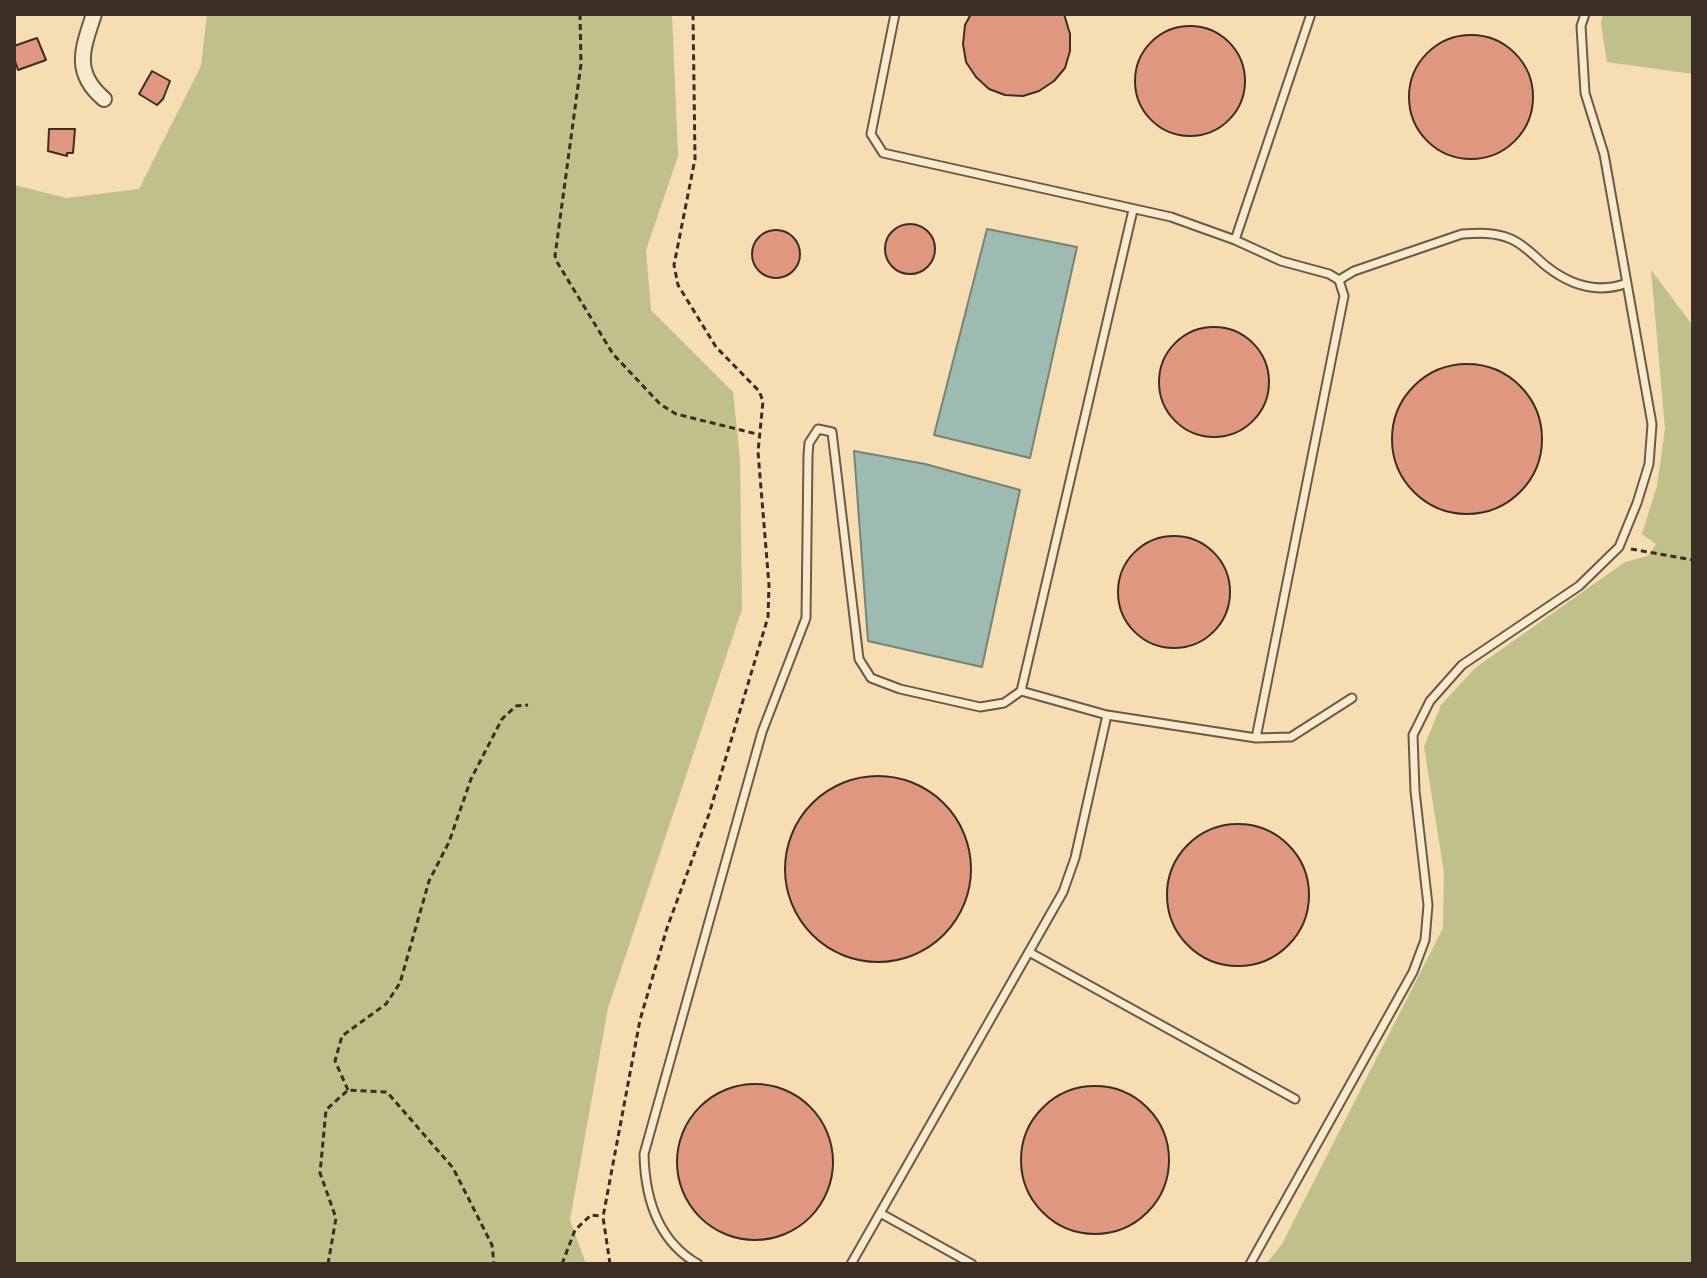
<!DOCTYPE html>
<html>
<head>
<meta charset="utf-8">
<style>
	body { margin:0 }
	#map { position:relative; width:1707px; height:1278px; overflow:hidden; background:#f6ddb2; font-family:"Libre Bodoni",serif }
	canvas { display:block }
	.frame { position:absolute; inset:0; border:16px solid #3c2e24; pointer-events:none }
</style>
</head>
<body>
<div id="map">
<canvas width="1707" height="1278"></canvas>
<div class="frame"></div>
</div>
<script>
const ctx = document.querySelector('canvas').getContext('2d');
ctx.lineJoin = 'round';
function fillPath(path, color) { ctx.fillStyle = color; ctx.fill(path, 'evenodd'); }
function stroke(path, color, width, dash) { ctx.strokeStyle = color; ctx.lineWidth = width; ctx.lineCap = dash ? 'butt' : 'round'; ctx.setLineDash(dash || []); ctx.stroke(path); }
const green = new Path2D(`
	M207,14H672L678,156L646,250L651,310L733,392L740,459L742,609L608,1008L570,1220L586,1264H14V185L66,198L139,189L201,66Z
	M1603,14H1693V74L1607,62L1601,24Z
	M1651,270L1693,326V1264H1266L1282,1244L1443,928L1444,873L1424,747L1441,705L1475,668L1625,562L1648,556L1656,544L1642,534L1657,486L1665,428Z`);
const water = new Path2D(`
	M987,229L1077,247L1030,458L934,435Z
	M854,451L925,464L1020,490L982,667L868,641Z`);
const building = new Path2D(`
	M971,14H1064L1070,34V51L1065,68L1054,81L1039,91L1023,96L1005,95L989,89L976,77L966,62L963,44L965,25Z
	M1135 81a55 55 0 1 1 110 0a55 55 0 1 1-110 0Z
	M1409 97a62 62 0 1 1 124 0a62 62 0 1 1-124 0Z
	M37,38L46,60L18,70L14,58V46Z
	M152,71L170,81L163,99L157,105L139,94Z
	M49,129H75L73,153H67V156L48,151Z
	M885 249a25 25 0 1 1 50 0a25 25 0 1 1-50 0Z
	M752 254a24 24 0 1 1 48 0a24 24 0 1 1-48 0Z
	M1159 382a55 55 0 1 1 110 0a55 55 0 1 1-110 0Z
	M1392 439a75 75 0 1 1 150 0a75 75 0 1 1-150 0Z
	M1118 592a56 56 0 1 1 112 0a56 56 0 1 1-112 0Z
	M785 869a93 93 0 1 1 186 0a93 93 0 1 1-186 0Z
	M1167 895a71 71 0 1 1 142 0a71 71 0 1 1-142 0Z
	M677 1162a78 78 0 1 1 156 0a78 78 0 1 1-156 0Z
	M1021 1160a74 74 0 1 1 148 0a74 74 0 1 1-148 0Z`);
const path = new Path2D(`
	M580,14L581,64L555,256L557,262L613,354L660,404L676,414L761,435
	M1631,549L1693,560
	M348,1090L335,1061L342,1036L386,1004L400,983L429,881L449,842L471,779L502,719L516,706L528,705
	M328,1264L336,1218L320,1173L326,1110L348,1090L387,1092L453,1168L492,1245L494,1264
	M562,1264L575,1230L591,1215L601,1216
	M610,1264L603,1217L640,1020L667,928L709,814L768,617L769,585L758,452L763,401L759,391L716,347L678,285L674,265L695,159L693,14`);
const lane = new Path2D(`
	M895,14L871,134L883,153L1171,217L1235,240L1281,261L1329,274L1339,280L1344,296L1256,738
	M1235,240L1311,14
	M1339,280L1354,271L1462,234C1479,233 1495,232 1511,239C1525,245 1535,257 1546,266C1570,285 1598,294 1627,283
	M1021,691L1133,210
	M1029,952L1295,1099
	M880,1213L972,1264
	M698,1264C658,1241 645,1198 644,1154L762,732L806,618L808,455L809,443L818,429L832,432L859,659L871,678L900,689L980,707L1004,703L1021,691L1107,715L1256,738L1291,737L1352,698
	M851,1264L1063,892L1075,858L1107,715
	M1250,1264L1413,972L1425,940L1428,905L1415,791L1413,735L1430,701L1462,665L1579,586L1619,547L1637,503L1649,464L1652,424L1604,154L1585,93L1581,26L1585,14`);
const street = new Path2D(`
	M94,14C83,48 72,72 104,99`);
fillPath(green, '#bfc08a');
fillPath(water, '#9dbbb0');
stroke(water, '#768378', 2);
fillPath(building, '#df987f');
stroke(building, '#3c2e24', 2);
stroke(lane, '#6a5a48', 11);
stroke(street, '#6a5a48', 18);
stroke(path, '#3c2e24', 3, [6, 4]);
stroke(lane, '#f9e9cd', 7);
stroke(street, '#f9e9cd', 14);
</script>
</body>
</html>
